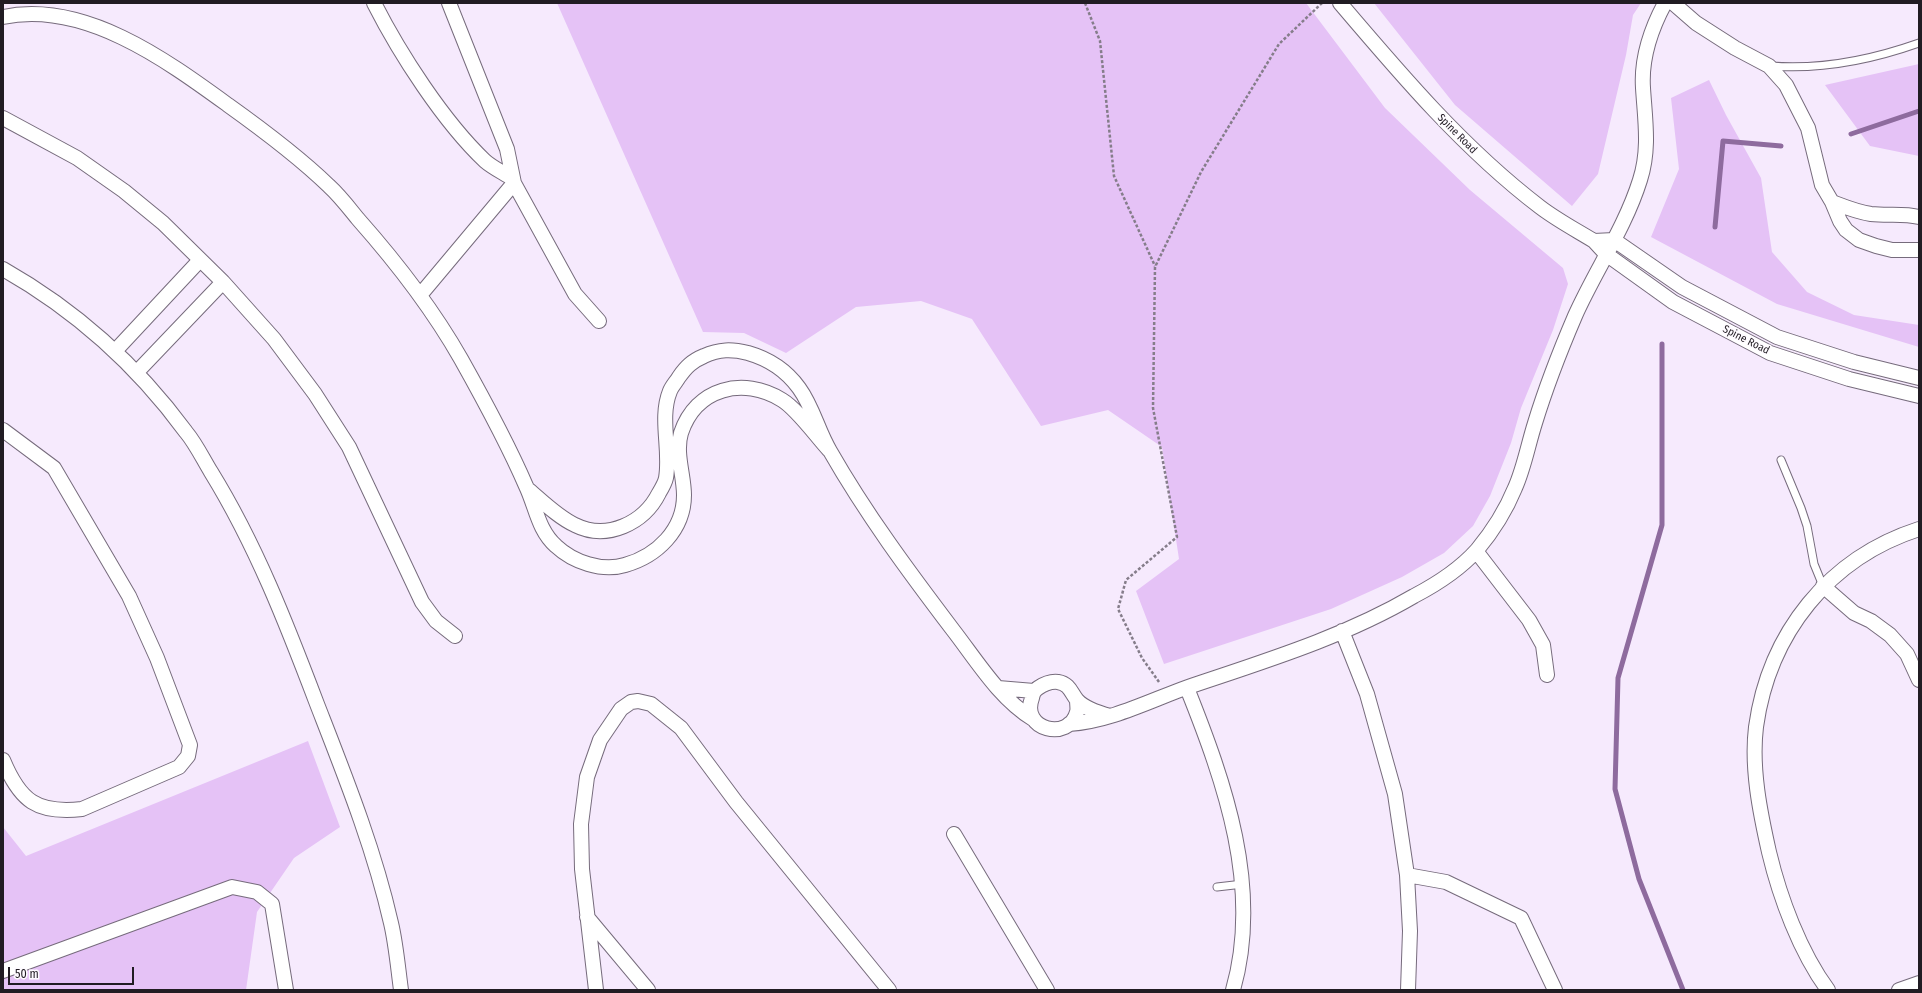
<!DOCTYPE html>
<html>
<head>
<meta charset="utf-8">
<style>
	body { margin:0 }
	#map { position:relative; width:1922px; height:993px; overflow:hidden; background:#f6eafd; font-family:"Fira Sans Condensed",sans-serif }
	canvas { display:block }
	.frame { position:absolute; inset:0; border:4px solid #211c23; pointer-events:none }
	.scale { position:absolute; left:8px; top:967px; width:126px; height:18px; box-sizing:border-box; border:2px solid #211c23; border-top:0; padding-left:5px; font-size:12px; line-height:14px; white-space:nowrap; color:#211c23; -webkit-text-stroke:3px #fefbff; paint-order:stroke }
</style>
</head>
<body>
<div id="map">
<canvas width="1922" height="993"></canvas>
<div class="frame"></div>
<div class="scale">50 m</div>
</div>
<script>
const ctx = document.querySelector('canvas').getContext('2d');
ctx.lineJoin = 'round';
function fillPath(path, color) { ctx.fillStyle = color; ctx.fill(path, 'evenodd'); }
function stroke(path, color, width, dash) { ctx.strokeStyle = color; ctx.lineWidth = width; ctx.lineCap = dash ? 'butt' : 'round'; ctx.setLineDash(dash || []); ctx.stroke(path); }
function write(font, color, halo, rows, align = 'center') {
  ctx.font = font + ' "Fira Sans Condensed",sans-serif'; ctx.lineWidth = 3; ctx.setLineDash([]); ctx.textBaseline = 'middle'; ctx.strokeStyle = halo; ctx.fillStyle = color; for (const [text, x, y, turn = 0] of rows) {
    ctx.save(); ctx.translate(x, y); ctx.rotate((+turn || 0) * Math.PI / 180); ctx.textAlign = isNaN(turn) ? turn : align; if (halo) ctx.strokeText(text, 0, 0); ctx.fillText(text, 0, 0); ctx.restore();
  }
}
const green = new Path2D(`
	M557,3H1306L1385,108L1470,190L1563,268L1568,284L1553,330L1521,408L1511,443L1490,496L1473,526L1444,553L1402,577L1331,609L1164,664L1136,591L1179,559L1162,447L1108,410L1041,426L972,319L921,301L856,307L786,353L744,333L703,332Z
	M1374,3H1641L1633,15L1626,55L1598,174L1572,206L1455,105Z
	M1919,64V156L1870,146L1825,85Z
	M1709,80L1726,115L1761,178L1772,252L1807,292L1854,315L1919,325V347L1777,304L1651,237L1679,169L1671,98Z
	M308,741L340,827L294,858L257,912L246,990H3V827L26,856Z`);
const stream = new Path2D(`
	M1851,134L1919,111
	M1715,227L1723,141L1781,146
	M1662,344V525L1618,678L1615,789L1639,879L1683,990`);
const path = new Path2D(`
	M1085,3L1100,41L1114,176L1155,266
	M1159,682L1142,658L1118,609L1126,580L1177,537L1153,408L1155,267L1201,172L1279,44L1322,3`);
const service = new Path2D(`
	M1771,66C1822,70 1871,60 1919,43
	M1781,460L1801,508L1807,526L1814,564L1823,586
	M1217,887L1243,884`);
const minor = new Path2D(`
	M374,3C400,54 443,121 485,161C493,168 504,173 513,179
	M449,3L507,149L514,183L575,294L599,321
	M1340,3C1402,76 1464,149 1540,207C1557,220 1576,230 1594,241
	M1673,3L1696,23L1735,48L1769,66L1786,85L1808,128L1822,185L1832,202L1840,221L1846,230L1859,240L1876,246L1892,250H1919
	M3,17C84,0 166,60 228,105C263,130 298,156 329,186C340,196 349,208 358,219C397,263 432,308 461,359C484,400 507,442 526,486C536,507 538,530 556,546C573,562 602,572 625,565C657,556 684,530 684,495C684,475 675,453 681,433C696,388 743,376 782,400C797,409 816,436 829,450
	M3,118L77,158L124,191L163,223L223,282L274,339L315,394L349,447L422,602L436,621L455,636
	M1832,202C1845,207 1857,212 1871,214C1888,216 1903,213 1919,217
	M3,269C77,311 136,364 186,432C196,444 203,459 211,472C256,545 287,625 317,704C345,776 374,848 391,923C396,944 398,968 401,990
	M421,294L514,183
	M116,350L200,260
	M137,372L223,282
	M1919,378L1854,362L1777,337L1682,287L1614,240L1594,241L1606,254L1673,302L1770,353L1849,379L1919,396
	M3,430L54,468L129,596L157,658L190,745L188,756L179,767L82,809C37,814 20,801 3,760
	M529,490C543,502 558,517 575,525C607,541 644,523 659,493C662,488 665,483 666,478C671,450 659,418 670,391C672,386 676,382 679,377C686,367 692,361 704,356C719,349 732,349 748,353C769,359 786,370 799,388C813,407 818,431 830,451C866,514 909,572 953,630C977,661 999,698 1033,719
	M1476,551L1529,620L1543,645L1547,675
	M1823,586L1854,613L1871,621L1890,635L1907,654L1919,680
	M1342,631L1367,694L1395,794L1407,875L1410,931L1408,990
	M998,688L1034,691
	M1187,688C1225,783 1262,888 1233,990
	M1077,700C1077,704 1078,709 1077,712C1069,742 1020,730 1032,698C1033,693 1034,691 1038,688C1044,684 1050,681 1058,682C1070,684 1071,693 1077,700C1085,709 1099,713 1110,716
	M1069,724C1111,721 1149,701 1188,687C1265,661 1344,637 1414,596C1437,584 1460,569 1477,550C1492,532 1506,510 1515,488C1524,468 1528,445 1535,423C1546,387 1560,351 1575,316C1595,271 1625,228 1640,180C1650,149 1645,120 1643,88C1641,58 1651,29 1665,3
	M954,834L1047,990
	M1407,875L1446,882L1521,918L1555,990
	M587,917L648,990
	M3,971L232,887L257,892L272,904L286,990
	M596,990L582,869L581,824L587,777L600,740L621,709L631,702L638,701L651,704L681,728L736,802L889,990
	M1828,990C1800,952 1780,898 1769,852C1760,812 1751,768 1756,727C1769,633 1829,558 1919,529
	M1899,990L1919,983`);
const streetNames = [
	["Spine Road",1457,134,45],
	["Spine Road",1746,340,27]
];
fillPath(green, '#e5c2f6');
stroke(stream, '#8e6b9e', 5);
stroke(service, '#766b7c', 9);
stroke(minor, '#766b7c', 16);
stroke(path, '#857d8a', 2.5, [3, 2]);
stroke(service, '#fff', 7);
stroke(minor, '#fff', 14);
write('11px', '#211c23', '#fefbff', streetNames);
</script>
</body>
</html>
